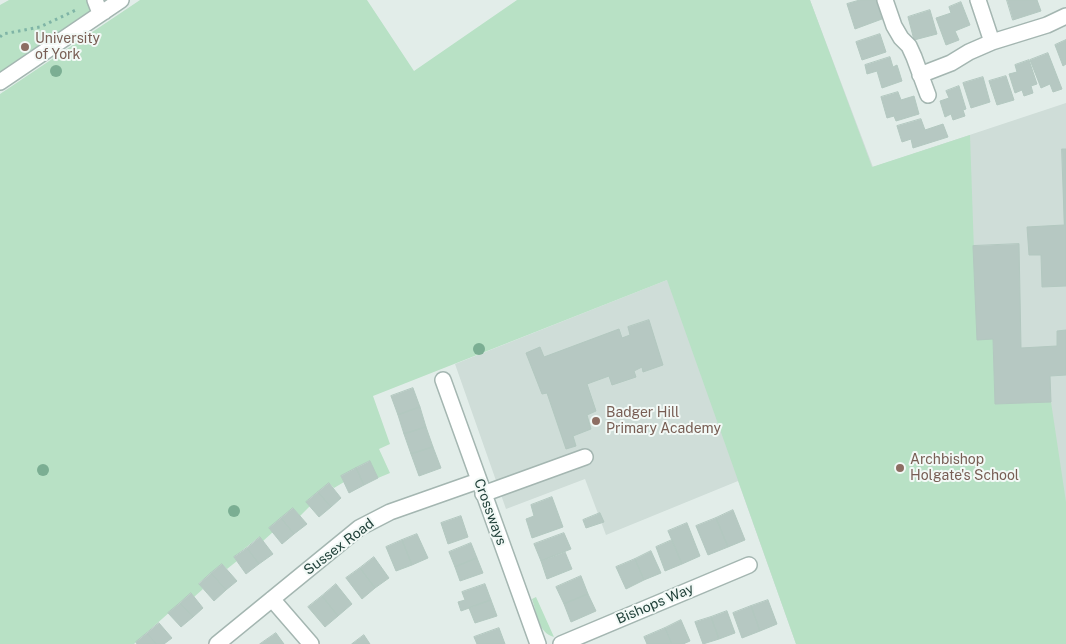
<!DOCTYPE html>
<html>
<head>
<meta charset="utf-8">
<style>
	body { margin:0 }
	canvas { display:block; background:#e2ede9 }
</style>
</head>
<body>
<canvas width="1066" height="644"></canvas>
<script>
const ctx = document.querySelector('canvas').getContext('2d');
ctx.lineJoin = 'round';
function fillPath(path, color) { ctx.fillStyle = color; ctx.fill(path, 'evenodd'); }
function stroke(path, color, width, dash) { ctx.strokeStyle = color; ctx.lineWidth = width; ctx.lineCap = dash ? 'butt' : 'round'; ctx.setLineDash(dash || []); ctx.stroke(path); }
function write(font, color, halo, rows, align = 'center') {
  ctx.font = font + ' "Public Sans",sans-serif'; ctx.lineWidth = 4; ctx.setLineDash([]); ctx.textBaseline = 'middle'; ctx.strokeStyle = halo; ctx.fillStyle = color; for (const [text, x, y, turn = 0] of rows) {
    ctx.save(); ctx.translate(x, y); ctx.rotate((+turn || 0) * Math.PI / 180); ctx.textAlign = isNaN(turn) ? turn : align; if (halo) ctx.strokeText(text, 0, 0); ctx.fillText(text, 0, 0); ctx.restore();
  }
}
const built = new Path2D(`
	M810,0L873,167L1066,103V644H796L738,481L606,535L585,479L506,509L455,364L667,280Z`);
const green = new Path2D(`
	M9,0H119L0,81V5Z
	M140,0H367L414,71L517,0H810L872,167L970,135L977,339H993L995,404L1051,402L1066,502V644H796L667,280L373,396L390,444L379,449L390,473L378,478L369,461L341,476L344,482L334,488L329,483L307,501L310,506L300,516L293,508L269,528L273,532L263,541L259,537L234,557L237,561L227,569L222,564L199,583L203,589L194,597L191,593L134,644H0V94Z
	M536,597L554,637C538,633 537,613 532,599Z`);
const building = new Path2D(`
	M860,0H876L882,19L855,29L847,4Z
	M1007,0H1037L1041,11L1013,20Z
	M961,2L970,25L955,31L959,40L946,45L936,18L951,13L949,7Z
	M930,10L937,34L914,40L908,17Z
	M880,34L886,52L862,60L856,42Z
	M1066,40V64L1063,66L1055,45Z
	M1048,53L1062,89L1053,92L1050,84L1041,88L1030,60Z
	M890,57L893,67L897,65L902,81L882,88L877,71L867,74L865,65Z
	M1029,60L1037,84L1031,86L1033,93L1024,96L1022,90L1015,93L1009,74L1017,72L1015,65Z
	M1006,76L1014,100L997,105L989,81Z
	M983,77L990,102L971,108L963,83Z
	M959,86L966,109L963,110L965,116L953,120L951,114L945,117L940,101L949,98L946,91Z
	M898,92L901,100L914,96L919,114L896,121L894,116L887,118L881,97Z
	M921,119L925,130L943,124L948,137L913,148L911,139L902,142L897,126Z
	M1062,149H1066V286L1042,287L1041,255H1029L1027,227L1064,225Z
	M1019,244L1021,348L1057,346V331L1066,330V375L1050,376L1051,402L995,404L993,339L977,340L973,246Z
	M649,320L663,365L643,372L642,367L634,371L636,377L612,385L609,376L587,384L596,411L587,415L591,429L573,436L576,446L566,449L547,393L542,394L526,353L540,347L544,357L619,329L622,338L630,335L628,327Z
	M413,388L420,407L398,415L391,396Z
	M420,407L426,427L404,434L398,415Z
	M426,427L433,447L411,454L404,434Z
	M433,447L441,468L419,476L411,454Z
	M370,461L378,478L364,485L356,468Z
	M356,468L364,485L349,493L341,476Z
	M329,483L341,498L331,507L318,492Z
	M318,492L331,507L319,517L306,502Z
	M552,497L563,527L532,538L526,519L534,516L531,505Z
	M293,508L307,524L294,534L281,518Z
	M733,510L745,540L728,547L716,518Z
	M600,513L604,522L586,528L583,520Z
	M461,516L468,537L448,544L441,523Z
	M281,518L294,534L282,544L269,528Z
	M716,518L728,547L708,555L696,526Z
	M687,523L700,556L682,564L668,531Z
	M564,533L571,549L541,561L534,544Z
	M417,534L428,558L412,565L402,540Z
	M260,537L273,554L259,564L247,548Z
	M402,540L412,565L396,571L386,547Z
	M672,540L682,564L665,571L656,547Z
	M471,543L477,558L455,567L449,552Z
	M247,548L259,564L246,574L234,557Z
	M651,551L661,573L644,580L635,559Z
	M565,552L572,569L547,579L541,561Z
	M374,557L389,578L375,588L360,568Z
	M477,558L483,573L460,581L455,567Z
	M635,559L644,580L626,589L616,567Z
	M222,564L237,581L226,590L211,573Z
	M360,568L375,588L362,599L346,578Z
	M211,573L226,590L214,601L199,584Z
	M581,576L588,594L564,604L556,587Z
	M336,584L352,604L338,616L322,596Z
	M485,584L491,600L461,611L458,602L465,600L462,592Z
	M191,593L203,608L193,617L180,603Z
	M588,594L596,611L571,622L564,604Z
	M322,596L338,616L325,627L308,607Z
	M491,600L497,616L475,623L469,608Z
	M768,600L777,624L760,631L751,606Z
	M180,603L193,617L181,627L168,613Z
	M751,606L760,631L742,638L733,613Z
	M727,611L735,633L719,639L711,617Z
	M711,617L719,639L703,644L695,622Z
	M681,620L690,641L683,644H672L665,628Z
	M159,623L172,638L164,644H156L147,633Z
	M499,628L505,644H477L474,637Z
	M665,628L672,644H647L644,637Z
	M147,633L156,644H137L136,642Z
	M276,633L284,644H260Z
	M364,635L370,644H352Z`);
const path = new Path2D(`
	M0,37L3,34L40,27L78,9`);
const minor = new Path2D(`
	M95,0L100,13L104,12
	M885,0L894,26L901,38L909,46L914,57L928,95
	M978,0L992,42
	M920,75L951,63L969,52L992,42L1047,25L1066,16
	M0,82L121,0
	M443,380L538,644
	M483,494L585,457
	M272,599L311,644
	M217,644L359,528L390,512L478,481
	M561,644L749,565`);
const trees = [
	[56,71],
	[479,349],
	[43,470],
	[234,511]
];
const markers = [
	[25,47,5,"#8d6e63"],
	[596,421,5,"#8d6e63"],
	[900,468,5,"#8d6e63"]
];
const educationNames = [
	["University",35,39],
	["of York",35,55],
	["Badger Hill",606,413],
	["Primary Academy",606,429],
	["Archbishop",910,460],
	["Holgate's School",910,476]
];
const streetNames = [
	["Crossways",490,512,70],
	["Sussex Road",339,547,-37],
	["Bishops Way",655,604,-23]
];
fillPath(built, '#cfddd8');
fillPath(green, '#b8e1c5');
fillPath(building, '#b6c8c2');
stroke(building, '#b3c8c0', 1);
stroke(minor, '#a4b6b1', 18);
stroke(path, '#7fb4a6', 3, [2.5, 4]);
stroke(minor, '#fff', 15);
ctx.fillStyle = '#7bae93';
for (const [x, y] of trees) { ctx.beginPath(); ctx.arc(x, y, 6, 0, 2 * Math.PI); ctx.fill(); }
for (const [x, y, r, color] of markers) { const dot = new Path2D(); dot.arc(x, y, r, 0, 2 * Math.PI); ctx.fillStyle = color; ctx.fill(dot); stroke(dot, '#f2f9f6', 2); }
write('14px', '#785e54', '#f2f9f6', educationNames, 'left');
write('14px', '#204039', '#f2f9f6', streetNames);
</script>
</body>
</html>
